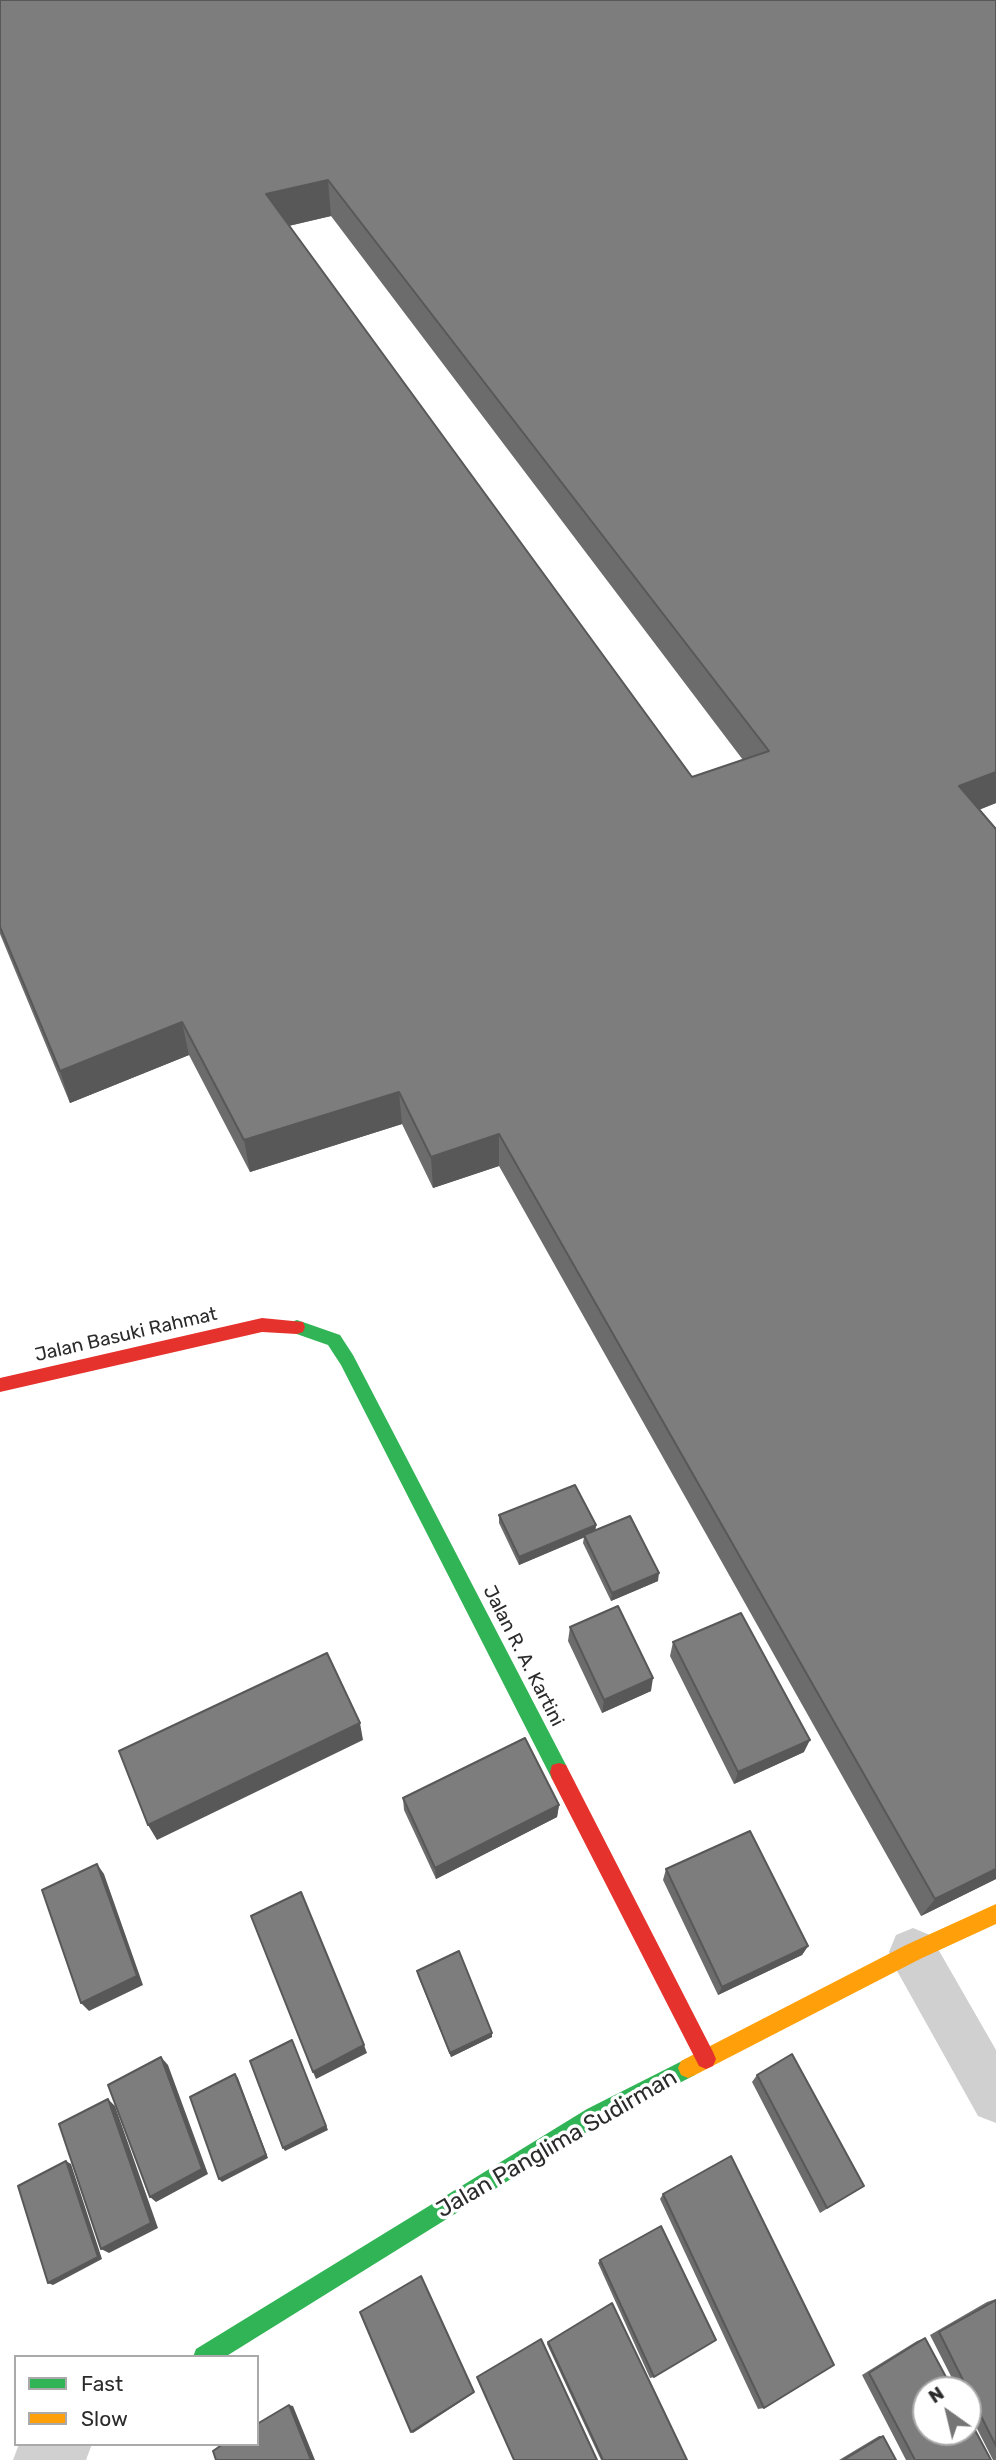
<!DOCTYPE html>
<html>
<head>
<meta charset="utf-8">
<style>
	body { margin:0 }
	#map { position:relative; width:996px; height:2460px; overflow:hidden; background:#fff; font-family:Rubik,sans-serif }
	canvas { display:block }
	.legend { position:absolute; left:14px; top:2355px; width:245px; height:91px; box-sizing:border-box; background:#fff; border:2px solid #aaa; margin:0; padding:9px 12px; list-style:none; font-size:21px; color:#2b2b2b }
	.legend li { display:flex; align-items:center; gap:14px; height:35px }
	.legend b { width:35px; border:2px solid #aaa }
	.north { position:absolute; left:912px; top:2376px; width:70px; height:70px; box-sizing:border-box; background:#fff; border:2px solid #aaa; border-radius:50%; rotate:326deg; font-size:19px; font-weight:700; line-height:28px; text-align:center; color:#2b2b2b }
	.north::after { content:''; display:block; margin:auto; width:24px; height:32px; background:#757575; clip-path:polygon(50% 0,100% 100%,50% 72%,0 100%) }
</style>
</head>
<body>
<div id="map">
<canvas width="996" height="2460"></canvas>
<ul class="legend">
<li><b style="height:9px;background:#30b455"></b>Fast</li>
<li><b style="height:9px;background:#ff9f0a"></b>Slow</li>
</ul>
<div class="north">N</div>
</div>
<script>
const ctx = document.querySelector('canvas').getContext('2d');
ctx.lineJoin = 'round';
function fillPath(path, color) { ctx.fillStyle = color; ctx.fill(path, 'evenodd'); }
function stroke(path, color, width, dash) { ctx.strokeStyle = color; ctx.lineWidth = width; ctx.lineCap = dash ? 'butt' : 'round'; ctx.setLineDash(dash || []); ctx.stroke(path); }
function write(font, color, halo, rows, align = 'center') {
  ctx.font = font + ' Rubik,sans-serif'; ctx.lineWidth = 7; ctx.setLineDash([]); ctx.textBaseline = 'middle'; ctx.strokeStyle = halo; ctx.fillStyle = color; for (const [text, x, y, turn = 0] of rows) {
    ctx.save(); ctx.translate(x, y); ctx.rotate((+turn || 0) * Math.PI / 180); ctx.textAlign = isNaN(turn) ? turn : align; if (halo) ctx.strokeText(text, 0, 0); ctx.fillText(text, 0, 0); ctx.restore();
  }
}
const street = new Path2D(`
	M913,1928L930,1935L996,2050V2123L978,2116L896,1969L889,1952L896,1935Z
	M19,2444H92L86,2460H13Z`);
const fast = new Path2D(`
	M297,1320L340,1335L353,1355L566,1765L568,1772L566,1779L559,1781L552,1779L341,1365L328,1345L291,1332L289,1327L291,1322Z
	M688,2058L695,2061L698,2068L695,2075L601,2123L225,2357H193L196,2349L587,2109Z`);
const slow = new Path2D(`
	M996,1904V1924L920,1959L695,2075L688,2078L681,2075L678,2068L681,2061L906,1945Z`);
const jam = new Path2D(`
	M262,1318L303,1322L305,1327L303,1332L297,1334L262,1332L0,1392V1378Z
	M559,1763L566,1765L713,2052L716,2059L713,2066L706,2069L699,2066L552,1779L550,1772L552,1765Z`);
const wall = new Path2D(`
	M0,0H996V803L979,810L996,829V1879L921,1916L499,1166L433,1188L402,1124L250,1172L189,1055L70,1103L0,934ZM331,216L743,760L692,777L289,226Z
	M499,1515L596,1525L595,1531L658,1581L611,1601L583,1543L584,1537L519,1565L499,1523Z
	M570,1627L651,1691L602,1713L568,1641Z
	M673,1642L804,1752L734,1784L670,1656Z
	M403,1798L559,1805L557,1817L436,1879L404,1810Z
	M666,1869L808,1946L802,1955L718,1995L663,1880Z
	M417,1971L492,2033V2037L451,2057L418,1976Z
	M757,2075L864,2186L820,2213L752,2082Z
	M663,2194L764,2408L758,2409L660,2199Z
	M600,2260L654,2377L650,2378L598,2263Z
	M996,2299V2460H993L968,2411V2390H958L930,2335L987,2302Z
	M925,2338L991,2460H906L862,2375L917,2341Z
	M548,2342L687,2460H601L547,2344Z
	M879,2436H883L896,2460H839Z`);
const shadedWall = new Path2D(`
	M328,180L331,216L270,230L266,194Z
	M996,772V803L949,821L959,786Z
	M182,1022L189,1055L70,1103L60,1071Z
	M399,1092L402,1124L250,1172L244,1140Z
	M499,1134V1166L433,1188L431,1157Z
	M596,1525L595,1533L519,1565V1557Z
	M659,1573L658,1581L611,1601L612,1593Z
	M653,1678L651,1691L602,1713L604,1700Z
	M360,1723L363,1740L157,1840L148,1825Z
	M810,1740L804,1752L734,1784L738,1772Z
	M559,1805L557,1817L436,1879L435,1868Z
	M97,1864L104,1874L143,1985L89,2011L81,2003Z
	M996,1869V1879L921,1916L935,1899Z
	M808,1946L802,1955L718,1995L722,1987Z
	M492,2033V2037L451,2057L450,2053Z
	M294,2045L328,2130L285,2151L283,2148Z
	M364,2045L367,2053L316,2079L313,2072Z
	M161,2057L168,2065L208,2174L156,2202L150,2197Z
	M235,2074L238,2078L268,2158L222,2182L219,2179Z
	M108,2099L115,2106L158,2228L109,2253L101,2249Z
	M66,2161L71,2164L102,2259L53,2285L48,2283Z
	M474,2392V2393L413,2433L411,2432Z
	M289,2405L293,2406L315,2460H311Z`);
const building = new Path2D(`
	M0,0H996V772L959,786L996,829V1869L935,1899L499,1134L431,1157L399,1092L244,1140L182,1022L60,1071L0,927ZM328,180L769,751L692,777L266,194Z
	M575,1485L596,1525L519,1557L499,1515Z
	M630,1516L659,1573L612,1593L584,1535Z
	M618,1606L653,1678L604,1700L570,1627Z
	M741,1613L810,1740L738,1772L673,1642Z
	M327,1653L360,1723L148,1825L119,1751Z
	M525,1738L559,1805L435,1868L403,1798Z
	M750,1831L808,1946L722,1987L666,1869Z
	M97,1864L137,1976L81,2003L42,1890Z
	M301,1892L364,2045L313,2072L251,1916Z
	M459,1951L492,2033L450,2053L417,1971Z
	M292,2040L326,2126L283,2148L250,2061Z
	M792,2054L864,2186L827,2208L757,2075Z
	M161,2057L202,2169L150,2197L108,2085Z
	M235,2074L266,2155L219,2179L190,2097Z
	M108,2099L151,2223L101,2249L59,2124Z
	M731,2156L834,2365L764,2408L663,2194Z
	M66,2161L98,2257L48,2283L18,2186Z
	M661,2226L716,2340L654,2377L600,2260Z
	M421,2276L474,2392L411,2432L360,2312Z
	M996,2300V2446L939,2332Z
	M612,2303L687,2460H603L548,2342Z
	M925,2338L953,2390H926V2432H968V2417L991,2460H915L869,2373Z
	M541,2339L597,2460H514L477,2377Z
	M289,2405L311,2460H216L213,2451L223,2444H257V2424Z
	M883,2436L896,2460H843Z`);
const streetNames = [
	["Jalan Basuki Rahmat",126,1335,-13],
	["Jalan R. A. Kartini",523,1656,63]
];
const nearStreetnames = [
	["Jalan Panglima Sudirman",557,2144,-30]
];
fillPath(street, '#d0d0d0');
fillPath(fast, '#30b455');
fillPath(slow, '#ff9f0a');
fillPath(jam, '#e5322d');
fillPath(wall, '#6c6c6c');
fillPath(shadedWall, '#585858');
fillPath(building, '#7d7d7d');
stroke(building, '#585858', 2);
write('19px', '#2b2b2b', '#fff', streetNames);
write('23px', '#2b2b2b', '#fff', nearStreetnames);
</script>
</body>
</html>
